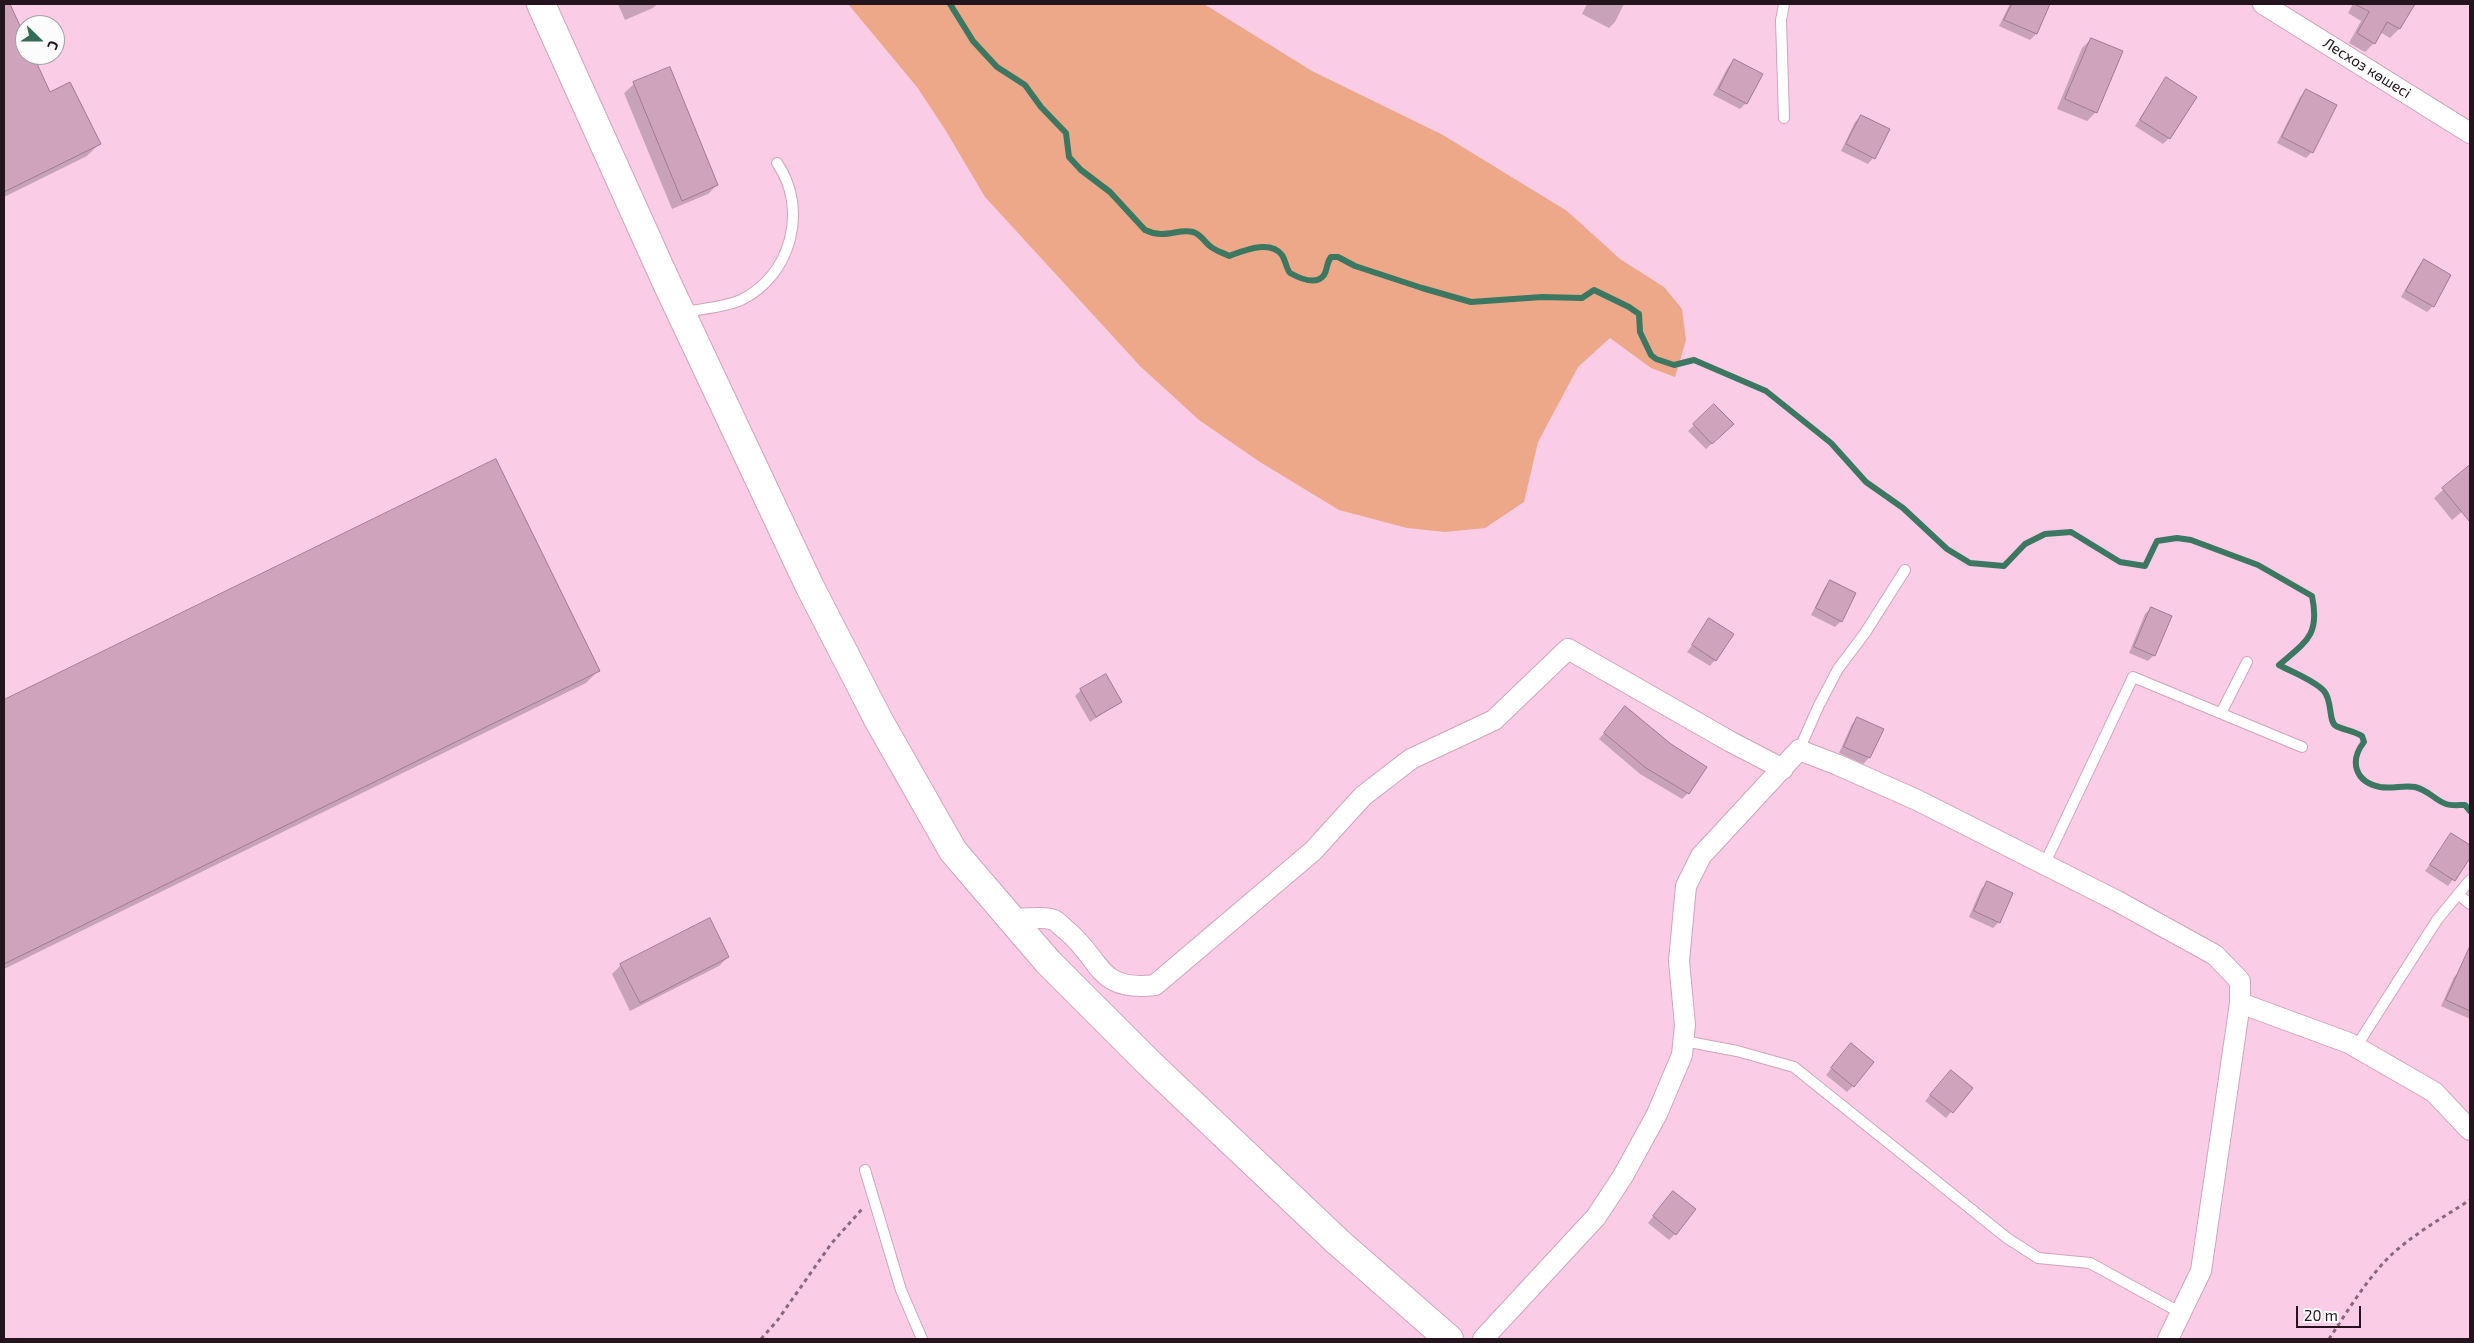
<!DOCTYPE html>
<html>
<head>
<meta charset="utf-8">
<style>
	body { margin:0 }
	#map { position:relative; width:2474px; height:1343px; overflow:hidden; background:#facce5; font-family:"Exo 2",sans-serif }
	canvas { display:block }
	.frame { position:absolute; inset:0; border:5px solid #24141d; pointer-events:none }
	.north { position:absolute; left:15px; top:15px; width:50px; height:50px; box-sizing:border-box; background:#fcfcfc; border:1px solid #a69fa3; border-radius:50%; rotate:112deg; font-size:14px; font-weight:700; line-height:20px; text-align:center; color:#24141d }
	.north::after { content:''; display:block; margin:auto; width:18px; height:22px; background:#346d56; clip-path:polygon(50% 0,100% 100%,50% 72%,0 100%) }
	.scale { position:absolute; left:2296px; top:1306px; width:65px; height:22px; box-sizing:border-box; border:2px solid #24141d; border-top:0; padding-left:6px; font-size:15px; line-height:18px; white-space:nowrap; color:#24141d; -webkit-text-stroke:4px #fcfcfc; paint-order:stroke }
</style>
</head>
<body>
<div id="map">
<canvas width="2474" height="1343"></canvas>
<div class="frame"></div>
<div class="north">С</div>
<div class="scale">20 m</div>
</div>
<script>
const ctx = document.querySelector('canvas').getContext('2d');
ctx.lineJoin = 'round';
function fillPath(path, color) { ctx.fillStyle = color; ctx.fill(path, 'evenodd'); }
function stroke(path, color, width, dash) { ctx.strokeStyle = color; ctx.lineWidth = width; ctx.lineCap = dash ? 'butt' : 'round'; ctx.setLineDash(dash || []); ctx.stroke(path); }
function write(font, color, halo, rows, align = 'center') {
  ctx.font = font + ' "Exo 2",sans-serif'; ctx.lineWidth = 4.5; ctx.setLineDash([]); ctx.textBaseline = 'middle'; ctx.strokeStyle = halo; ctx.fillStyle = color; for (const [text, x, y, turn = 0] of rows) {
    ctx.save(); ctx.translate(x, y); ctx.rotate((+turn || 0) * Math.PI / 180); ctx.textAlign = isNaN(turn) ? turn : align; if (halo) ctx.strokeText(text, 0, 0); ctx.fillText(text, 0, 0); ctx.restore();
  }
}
const green = new Path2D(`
	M848,4H1204L1312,71L1443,135L1567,211L1620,259L1664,287L1682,309L1686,340L1675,377L1651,368L1610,338L1578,367L1538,442L1524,502L1485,528L1445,532L1407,528L1339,510L1260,462L1199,420L1140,366L985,197L946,131L917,87Z`);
const shadow = new Path2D(`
	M4,4H8L25,40V55H32L49,94L99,144L87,156L4,197Z
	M618,4H657L653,8L625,20Z
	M1587,4H1624L1615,22L1609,28L1582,14Z
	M2010,4H2049L2036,34L2030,40L1999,26Z
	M2353,4H2404L2411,8L2399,29L2390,38L2380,32L2374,43L2365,52L2349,43L2361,21L2348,13Z
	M2091,39L2096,112L2087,121L2057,109L2082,48Z
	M1734,61L1746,103L1740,109L1713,95L1728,67Z
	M669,69L717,185L708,194L672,209L624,93L634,84Z
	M2166,79L2169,138L2163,144L2135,126Z
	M2306,91L2312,152L2306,158L2277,143L2300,97Z
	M1861,116L1888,130L1873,158L1868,164L1841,151L1855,122Z
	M2424,261L2433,306L2427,312L2401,297L2418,267Z
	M1714,406L1732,424L1706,449L1688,431Z
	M495,460L598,671L586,683L4,969V702Z
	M2470,466V505L2452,520L2434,498Z
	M1831,581L1841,621L1835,627L1811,615L1825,587Z
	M2151,608L2154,655L2148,661L2129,653L2145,614Z
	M1710,620L1715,660L1710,666L1687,652Z
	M1081,690L1120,702L1090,722L1075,696Z
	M1620,714L1671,745L1688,793L1682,799L1640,774L1599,739Z
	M1858,718L1882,730L1869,758L1863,764L1839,753L1852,724Z
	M2451,835L2470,847V856L2448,886L2425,871Z
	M1987,883L1999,922L1993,928L1969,917L1981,889Z
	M728,957L719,966L630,1011L612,974L621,965Z
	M2460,971L2470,976V1019L2441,1006L2454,977Z
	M1845,1051L1853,1086L1847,1092L1826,1075Z
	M1951,1071L1971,1088L1946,1118L1925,1101Z
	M1667,1199L1675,1234L1669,1240L1648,1223Z`);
const stream = new Path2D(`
	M950,4L973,41L997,67L1025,85L1041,107L1066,133L1069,157L1081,170L1110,192L1145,230C1166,240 1177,228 1193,232C1201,234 1205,243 1211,247C1216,251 1224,253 1229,256C1243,251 1270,239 1282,255C1286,261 1286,268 1290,273C1299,278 1316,286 1324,275C1328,269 1326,263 1331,257H1338L1355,266L1422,288L1471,302L1542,297L1582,298L1594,290L1629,307L1639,314L1640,332L1651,355L1656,359L1674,365L1694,360L1766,391L1831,443L1866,482L1903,508L1947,549L1970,563L2004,566L2025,544L2045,534L2071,532L2120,562L2145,566L2157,541L2177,538L2191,540L2258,565L2312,596C2320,635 2307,641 2279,665C2292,672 2314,680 2324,691C2333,702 2328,721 2336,726C2344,730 2354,731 2362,736L2364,742C2349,761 2355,782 2380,787C2392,789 2404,785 2415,787C2428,790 2435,800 2446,804C2451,806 2459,805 2465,805L2470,811`);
const building = new Path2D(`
	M4,4H10L25,37V55H33L50,92L70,82L101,144L4,192Z
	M2012,4H2050L2037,34L2004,20Z
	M2355,4H2415L2400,29L2387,22L2375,44L2357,33L2369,12Z
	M2091,38L2123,51L2097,113L2065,99Z
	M1734,59L1763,74L1747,104L1719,89Z
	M670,67L718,185L682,201L633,82Z
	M2166,77L2197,97L2170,139L2140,120Z
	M2306,89L2337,105L2313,153L2282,137Z
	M1861,115L1890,129L1875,159L1846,144Z
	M2424,259L2451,275L2434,307L2406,291Z
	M1714,404L1734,424L1712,444L1693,424Z
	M496,459L600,671L4,964V700Z
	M2470,465V522L2442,488Z
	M1830,580L1856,593L1842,622L1816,608Z
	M2151,607L2172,616L2155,656L2134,647Z
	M1709,618L1734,634L1716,661L1692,645Z
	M1106,674L1122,702L1096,717L1080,689Z
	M1625,706L1671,744L1707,767L1689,794L1646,768L1604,733Z
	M1857,717L1884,729L1870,758L1844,747Z
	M2451,833L2470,845V858L2455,881L2430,865Z
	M1987,881L2013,893L2000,923L1974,911Z
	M710,918L729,957L640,1003L620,964Z
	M2470,946V1011L2446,1000Z
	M1851,1043L1874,1062L1854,1087L1831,1068Z
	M1951,1070L1973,1088L1953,1113L1930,1095Z
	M1673,1191L1696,1209L1676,1235L1653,1216Z`);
const path = new Path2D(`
	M761,1339L777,1321L831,1244L862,1209
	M2329,1339C2347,1312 2365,1282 2388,1258C2409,1237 2445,1216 2470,1200`);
const lane = new Path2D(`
	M1784,118L1781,20L1784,4
	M681,313C699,309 726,307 741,300C791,276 809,209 777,163
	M2221,713L2247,662
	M1799,750L1819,705L1838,669L1865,633L1905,570
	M2045,863L2133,677L2302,747
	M2458,894L2470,904
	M1684,1041L1737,1051L1794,1067L2007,1238L2038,1258L2090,1263L2181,1313
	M2356,1047L2437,920L2470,880
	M865,1170L901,1290L922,1339`);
const street = new Path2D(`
	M2263,4L2470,133
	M1011,919C1021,919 1045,916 1054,920C1058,922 1062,927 1066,930C1102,959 1096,992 1155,985L1313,851L1363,796L1411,759L1494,720L1568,649L1731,742L1783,769
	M2240,1003L2349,1043L2434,1092L2470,1130
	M1483,1339L1596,1217L1623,1176L1657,1114L1682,1055L1685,1025L1679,961L1686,886L1701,856L1799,750L1838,765L1917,800L2117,901L2215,955L2240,981V1003L2201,1271L2168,1339`);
const secondary = new Path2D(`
	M541,4L665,279L810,587L879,721L953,851L1048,962L1150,1064L1338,1242L1449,1339`);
const streetNames = [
	["Лесхоз көшесі",2367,68,32]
];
fillPath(green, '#eca889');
fillPath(shadow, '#0003');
stroke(stream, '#3c7761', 6);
fillPath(building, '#cfa3bb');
stroke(building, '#a37990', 1);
stroke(lane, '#d0a4bc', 12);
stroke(street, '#d0a4bc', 22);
stroke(secondary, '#d0a4bc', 30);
stroke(path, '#87697a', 3, [4, 4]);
stroke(lane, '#fff', 10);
stroke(street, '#fff', 20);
stroke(secondary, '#fff', 28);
write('15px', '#24141d', '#fcfcfc', streetNames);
</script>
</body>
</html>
